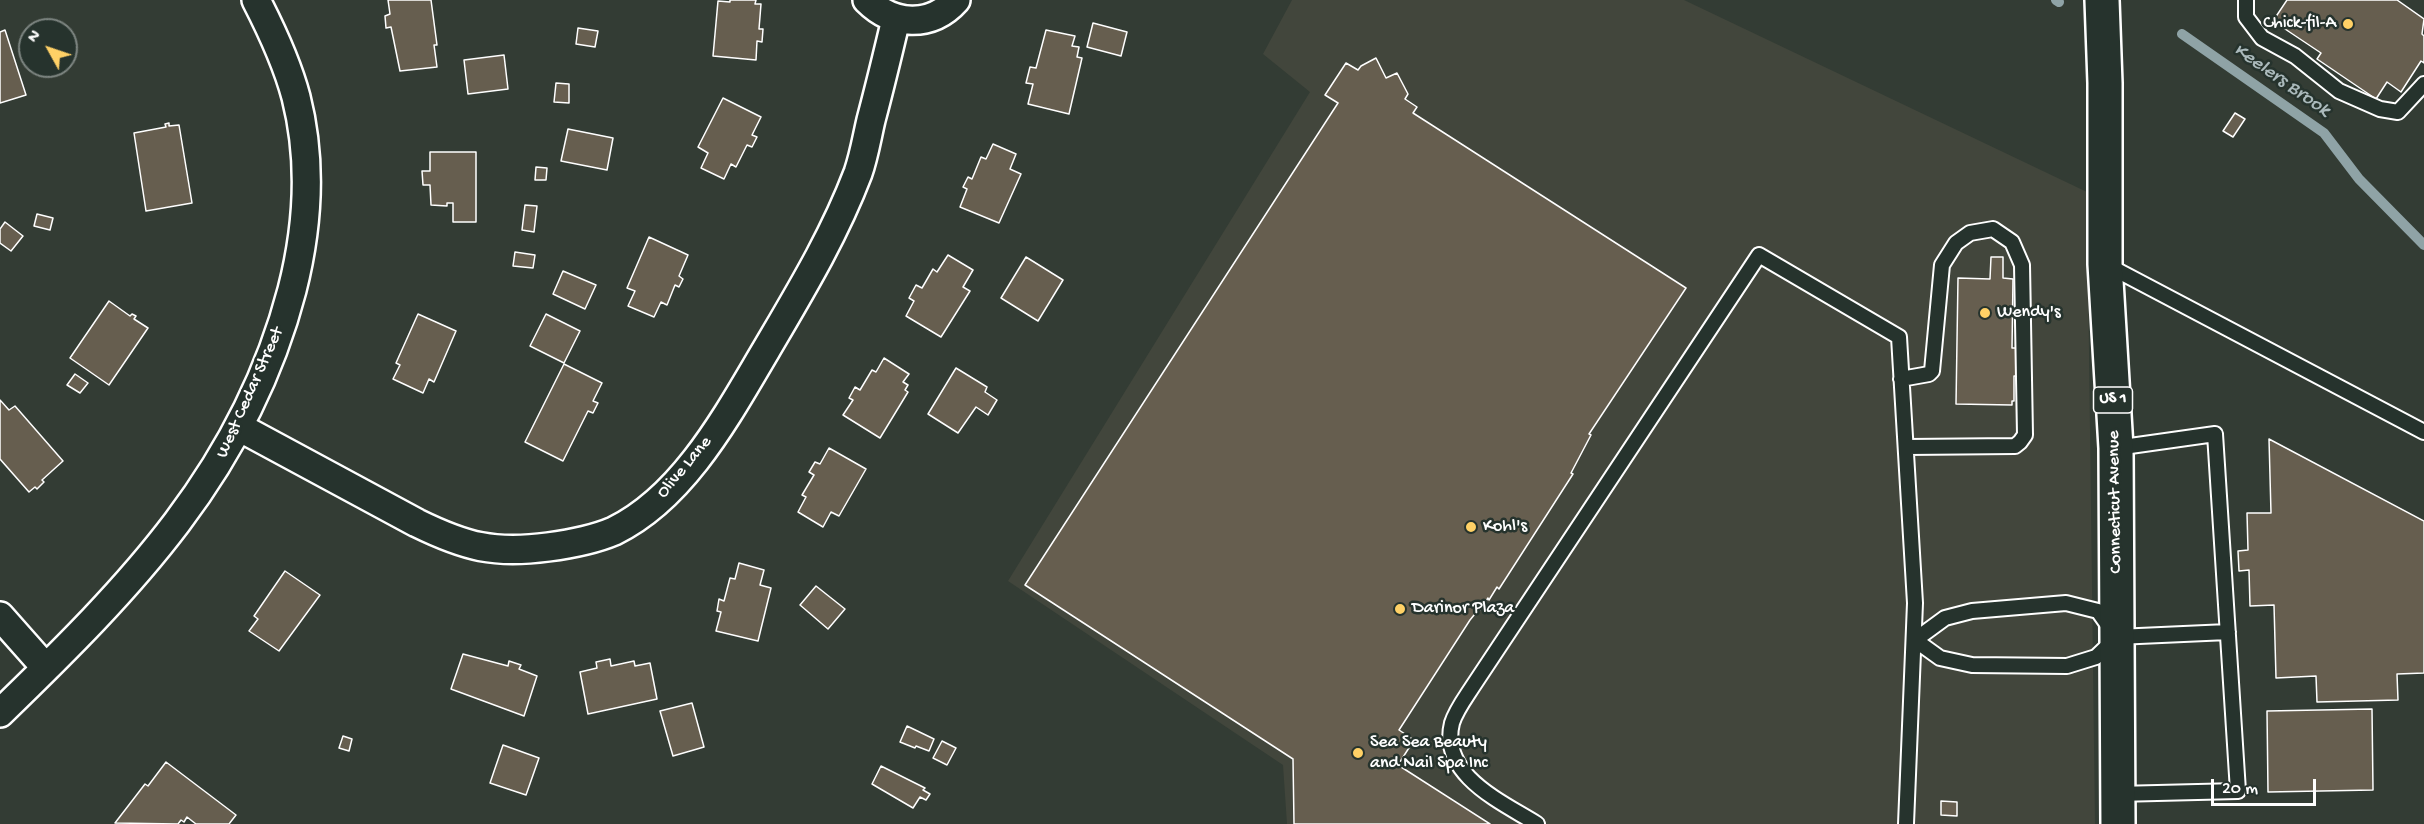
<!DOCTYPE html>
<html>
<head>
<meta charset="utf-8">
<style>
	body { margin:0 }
	#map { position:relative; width:2424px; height:824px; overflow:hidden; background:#333c34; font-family:"Gochi Hand",sans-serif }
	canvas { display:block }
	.north { position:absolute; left:18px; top:18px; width:60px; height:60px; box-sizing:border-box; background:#26332d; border:2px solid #7d8581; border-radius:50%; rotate:310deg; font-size:16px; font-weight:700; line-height:24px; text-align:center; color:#fff }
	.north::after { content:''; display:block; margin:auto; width:21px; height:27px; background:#ffd166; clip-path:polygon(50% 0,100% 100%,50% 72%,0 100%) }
	.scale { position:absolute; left:2211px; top:779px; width:105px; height:27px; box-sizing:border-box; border:3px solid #fff; border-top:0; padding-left:8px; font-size:18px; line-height:21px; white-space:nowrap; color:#fff; -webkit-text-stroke:4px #26332d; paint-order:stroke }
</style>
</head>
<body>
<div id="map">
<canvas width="2424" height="824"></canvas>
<div class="north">N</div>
<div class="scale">20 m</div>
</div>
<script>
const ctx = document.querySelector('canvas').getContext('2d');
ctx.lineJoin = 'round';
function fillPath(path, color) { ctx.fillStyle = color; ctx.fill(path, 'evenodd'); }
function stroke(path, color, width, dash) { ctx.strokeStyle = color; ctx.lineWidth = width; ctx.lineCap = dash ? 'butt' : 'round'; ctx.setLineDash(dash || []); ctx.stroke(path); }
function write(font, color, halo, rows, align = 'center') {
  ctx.font = font + ' "Gochi Hand",sans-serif'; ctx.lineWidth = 5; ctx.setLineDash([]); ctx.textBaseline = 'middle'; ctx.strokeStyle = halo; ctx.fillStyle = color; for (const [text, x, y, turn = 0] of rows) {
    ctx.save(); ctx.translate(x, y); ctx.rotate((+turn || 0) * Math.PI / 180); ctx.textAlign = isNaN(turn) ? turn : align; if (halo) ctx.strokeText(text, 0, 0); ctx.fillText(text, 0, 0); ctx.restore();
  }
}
const built = new Path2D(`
	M1292,0H1684L2087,192L2095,824H1287L1283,765L1008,581L1310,92L1263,54Z`);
const stream = new Path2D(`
	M2056,0L2059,2
	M2182,34L2324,133L2359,179L2424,245`);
const building = new Path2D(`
	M388,0H431L437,45H434L437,67L400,71L391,27L386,28L385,16L390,14Z
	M730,0H756L755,4H761L759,29H763L762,42L757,41L756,60L713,56L718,1L730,2Z
	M2287,0H2397L2424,19L2422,34L2424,36V63L2421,61L2401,92L2387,82L2376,99L2317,59L2321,53L2273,21Z
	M1093,23L1127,32L1121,56L1087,47Z
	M578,28L598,31L595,47L576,44Z
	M5,30L26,95L0,103V32Z
	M1046,30L1075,36L1072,46L1079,47L1077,57L1082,58L1069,114L1028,104L1033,84L1026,83L1030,67L1036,68Z
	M504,55L508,89L468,94L464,60Z
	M1376,58L1386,78L1397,73L1408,94L1405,99L1417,107L1413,113L1686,288L1589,434L1591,435L1571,473L1573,474L1499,589L1497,587L1489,600L1488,598L1480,610L1479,609L1470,620L1399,730L1414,740L1398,765L1490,824H1294L1293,759L1025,585L1338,103L1325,95L1346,63L1358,70L1361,66Z
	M556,83L569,84V103L554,102Z
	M723,98L761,117L752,135L757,137L752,147L747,145L736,167L731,164L724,179L701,168L708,153L698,147Z
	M2235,113L2245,119L2233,137L2223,131Z
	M169,123V126L179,125L192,203L146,211L134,133L166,127L165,124Z
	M568,129L613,138L607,170L561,161Z
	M993,144L1016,154L1010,169L1021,174L999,223L960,207L967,189L963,187L968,177L972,179L981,157L986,159Z
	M430,152H476V222H453V203H447V206L431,205L430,185H423L422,171H430Z
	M536,167L547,168L546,180H535Z
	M525,205L537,206L534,232L522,230Z
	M37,214L53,218L50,230L34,226Z
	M5,222L23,236L11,251L0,243V229Z
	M649,237L688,255L679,276L683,279L679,287L675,285L667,305L661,302L654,317L628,306L635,291L627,288Z
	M515,252L535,255L533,268L513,266Z
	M948,255L973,270L963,287L970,291L941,337L906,316L914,301L909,298L916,285L922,288L933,269L937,272Z
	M1026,257L1063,280L1038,321L1001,298Z
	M1991,257H2003V278L2013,279L2012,348H2019V376H2014V401H2012V405L1956,404L1958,278L1990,279Z
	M563,271L596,285L585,309L553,294Z
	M109,301L130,316L132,314L136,316L134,319L148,328L109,385L70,358Z
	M418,314L456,331L434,382L429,379L423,393L393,379L400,365L396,363Z
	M546,314L580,331L564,363L530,346Z
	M884,358L909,374L903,382L908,385L905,390L908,392L880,438L843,415L853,400L849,398L855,387L860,390L872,370L876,372Z
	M564,364L602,383L593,401L598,403L593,413L588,411L563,461L525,442Z
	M956,368L987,387L985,392L997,400L988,415L976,407L958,433L928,414Z
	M75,374L88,383L80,393L67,385Z
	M0,400L9,410L15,406L63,461L42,480L44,482L37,489L35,487L29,492L0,459Z
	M2269,439L2424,521V673L2397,674L2398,700L2317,702L2316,676L2276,678L2274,605L2250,606L2249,570L2239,571L2238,551L2248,550L2247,513H2271Z
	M829,448L866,469L839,516L831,512L823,527L798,512L806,497L802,495L814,475L809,472L815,462L820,464Z
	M739,563L764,570L760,585L771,588L758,641L716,631L721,612L717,611L719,599L724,601L730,578L735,579Z
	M285,571L320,595L279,651L249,631L258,619L254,616Z
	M816,586L845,609L828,629L800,605Z
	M463,654L508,666L509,661L521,665L519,669L537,676L524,716L451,689Z
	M610,659L611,666L634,661L635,666L650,663L657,699L588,714L580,672L597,668L596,662Z
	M692,703L704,747L673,756L660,711Z
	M2372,709L2373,790L2268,792L2267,711Z
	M907,726L934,739L929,751L916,746L915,748L900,742Z
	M343,736L352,739L349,751L339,748Z
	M942,741L956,748L947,765L933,758Z
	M503,745L539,758L526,795L490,783Z
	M166,762L236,815L229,824H196L187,817L184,822L181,820L178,824L115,823L145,784L148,786Z
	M881,766L925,788L923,790L930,794L926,800L920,797L913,808L872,784Z
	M1941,801L1957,802V816L1941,815Z`);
const lane = new Path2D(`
	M2246,0V17L2262,38L2295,56L2339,91L2380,109L2398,112L2424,84
	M2107,265L2424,432
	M1901,379L1929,374L1932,371L1942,265L1956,243L1970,233L1993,229L2012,242L2022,265L2025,435L2020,442L2015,446L1907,447
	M2116,448L2215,434L2238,791L2117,794
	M2110,628L2098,611L2066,603L1972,611L1945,618L1915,640L1940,658L1972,665L2067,666L2096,657L2117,637L2228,632
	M1537,824C1502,802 1439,775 1452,723C1456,710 1466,697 1473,686L1759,255L1899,337L1915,603L1906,824`);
const street = new Path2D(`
	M867,0C893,26 931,28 956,0
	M239,427L417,523C466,547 494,554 548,547C571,544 593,540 614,531C684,497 728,414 766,350C800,292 834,236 858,173C864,156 867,137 871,120C880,86 888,53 896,19
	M0,616L46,668
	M0,713C130,587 245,471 292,290C308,227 312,160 296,97C287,63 272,31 256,0`);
const primary = new Path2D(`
	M2102,0L2105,83V264L2116,448L2118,824`);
const markers = [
	[2348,24,6,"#ffd166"],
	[1985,313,6,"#ffd166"],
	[1471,527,6,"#ffd166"],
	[1400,609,6,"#ffd166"],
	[1358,753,6,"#ffd166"]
];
const shields = [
	[2113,400,39]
];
const shieldNames = [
	["US 1",2113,400]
];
const poiNames = [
	["Chick-fil-A",2336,24,"right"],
	["Wendy's",1997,313],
	["Kohl's",1483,527],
	["Darinor Plaza",1412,609],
	["Sea Sea Beauty",1370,743],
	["and Nail Spa Inc",1370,764]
];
const streetNames = [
	["West Cedar Street",251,393,-66],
	["Olive Lane",685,468,-50],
	["Connecticut Avenue",2116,502,-91]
];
const waterNames = [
	["Keelers Brook",2281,81,35]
];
fillPath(built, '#42463c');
stroke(stream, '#8fa3a6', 10);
fillPath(building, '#665e4f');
stroke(building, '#fff', 1.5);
stroke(lane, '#fff', 18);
stroke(street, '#fff', 32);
stroke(primary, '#fff', 38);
stroke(lane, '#26332d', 14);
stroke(street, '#26332d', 27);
stroke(primary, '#26332d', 33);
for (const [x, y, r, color] of markers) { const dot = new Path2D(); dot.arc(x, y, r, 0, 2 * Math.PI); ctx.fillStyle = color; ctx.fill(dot); stroke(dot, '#26332d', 2); }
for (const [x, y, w] of shields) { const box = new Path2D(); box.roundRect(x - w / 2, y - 13, w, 26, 4.5); ctx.fillStyle = '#26332d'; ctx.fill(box); stroke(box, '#fff', 1.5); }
write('bold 16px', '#fff', null, shieldNames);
write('18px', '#fff', '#26332d', poiNames, 'left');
write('18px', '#fff', '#26332d', streetNames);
write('italic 20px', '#abbabc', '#26332d', waterNames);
</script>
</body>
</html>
